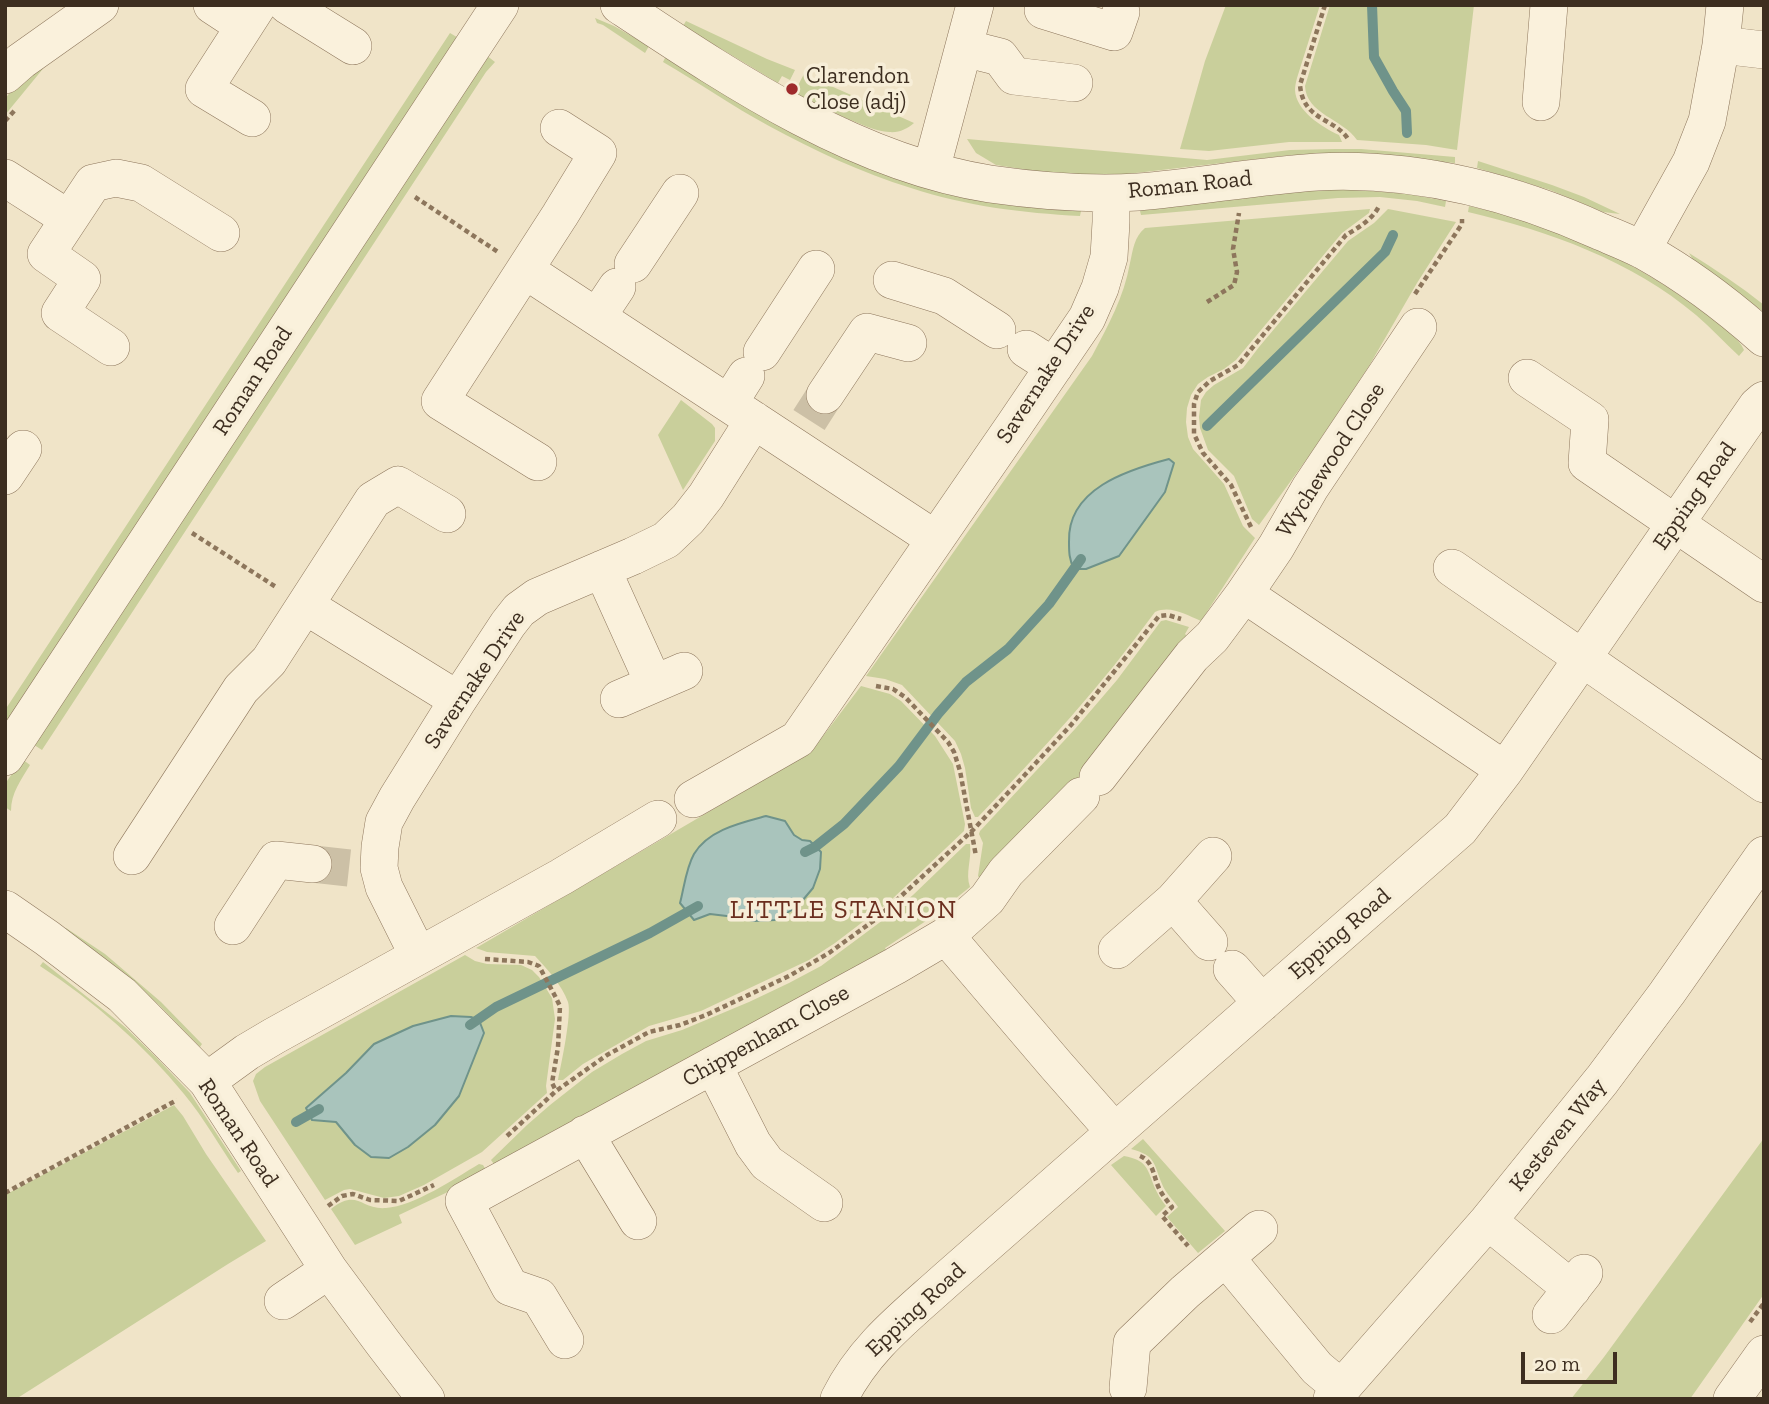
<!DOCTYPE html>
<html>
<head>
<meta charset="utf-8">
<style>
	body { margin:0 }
	#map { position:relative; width:1769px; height:1404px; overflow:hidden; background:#f0e4c8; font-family:"Zilla Slab",serif }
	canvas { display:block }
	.frame { position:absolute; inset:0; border:7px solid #3d2e20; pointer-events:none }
	.scale { position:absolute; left:1521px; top:1352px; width:96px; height:32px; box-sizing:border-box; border:4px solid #3d2e20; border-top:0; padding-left:9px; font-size:21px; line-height:24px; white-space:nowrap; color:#3d2e20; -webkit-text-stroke:5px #f7eed8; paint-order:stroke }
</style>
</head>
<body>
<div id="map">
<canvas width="1769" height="1404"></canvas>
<div class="frame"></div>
<div class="scale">20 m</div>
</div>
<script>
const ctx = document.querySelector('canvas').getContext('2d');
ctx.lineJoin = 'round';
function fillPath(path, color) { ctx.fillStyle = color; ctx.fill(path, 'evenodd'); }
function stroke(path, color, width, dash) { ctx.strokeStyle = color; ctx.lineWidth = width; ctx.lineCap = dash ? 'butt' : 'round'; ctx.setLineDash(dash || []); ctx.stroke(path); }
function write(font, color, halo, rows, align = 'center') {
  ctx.font = font + ' "Zilla Slab",serif'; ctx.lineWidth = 7; ctx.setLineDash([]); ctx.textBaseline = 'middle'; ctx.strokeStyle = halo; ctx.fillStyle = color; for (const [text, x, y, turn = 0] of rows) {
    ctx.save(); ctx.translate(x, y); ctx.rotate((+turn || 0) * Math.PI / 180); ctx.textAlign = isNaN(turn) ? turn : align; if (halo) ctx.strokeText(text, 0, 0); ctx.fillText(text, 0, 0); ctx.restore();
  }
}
const green = new Path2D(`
	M1226,5H1320L1297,78C1296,82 1295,86 1295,90C1296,111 1322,127 1339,135L1342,142H1289L1209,151L1180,149L1205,61Z
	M1330,5H1474L1457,150L1426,145L1357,140C1343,119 1306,114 1305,86Z
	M595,18L614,26L649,46L645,53L603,25L597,23Z
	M686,21L767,59L795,70L790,80L782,76L778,83L683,26Z
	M450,33L460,39L5,724V710Z
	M486,55L495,62L486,72L42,750L31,743Z
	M666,56L1078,210L1081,211L1080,216C1023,213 965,206 911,188C861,173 814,150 769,126C732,106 698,82 663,62Z
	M51,59L5,115V99L17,83Z
	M804,74L914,123C907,129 899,133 889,132C866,131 817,103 794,93Z
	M967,139L1207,160L1290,150L1335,149H1361L1455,157V163L1360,155H1291L1127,174L1100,175L1047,173L996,165L976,153Z
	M1478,161L1552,185L1584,197L1620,214L1603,212L1550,190L1477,168Z
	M1345,189L1408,194L1446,201L1445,207L1417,201L1380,197L1338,198L1141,215L1140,211L1143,208C1210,201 1278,191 1345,189Z
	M1469,206C1490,211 1511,215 1532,222C1594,243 1659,277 1710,317C1721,326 1739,337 1744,350L1739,356C1725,343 1711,328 1696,315C1632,261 1549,231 1468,212Z
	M1370,209L1369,213L1342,233L1236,360L1224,369L1208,377L1198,384L1191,395L1187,408L1186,422L1188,437L1193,449L1224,484L1243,526L1255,538L1201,621C1186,615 1171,605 1155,612C1102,685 1041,752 978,817H975L971,808L965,768L961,754L955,741L902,685L885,679L866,676L1092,356C1108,326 1124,297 1130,263C1133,250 1134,237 1145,228ZM1169,459L1174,463L1165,492L1119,556Z
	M1388,209L1456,222L1417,283L1369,366L1311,453L1259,525L1252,519L1234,476L1208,450L1200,428L1199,417L1201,400L1206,392L1214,385L1243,368L1259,347L1348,241L1374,223Z
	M1689,253C1715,269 1740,286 1764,305V312L1694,262Z
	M681,400L712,424L715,428V441L683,490L658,435Z
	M1166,620L1189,627L1185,634L1190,639L1096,765L983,882L978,876L983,843L979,834L980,831L1075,729L1117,680L1161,621Z
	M861,686L890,694L901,701L935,736L953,764L965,824L964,831L889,902L835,943L809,960L701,1011L649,1026L583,1064L563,1080H558C561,1065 572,1014 568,1002C562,985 547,969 535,956L487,952L476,948L811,752ZM766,816L785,821L794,835L802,840L810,841L821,852L797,907L775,920L754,921L735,917L710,914L680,903C684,888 686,868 694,854C708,830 741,823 766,816Z
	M22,759L30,765C21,780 11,793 11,811L5,807V784Z
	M966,844H970C972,859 965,873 970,887L935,915L885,948L887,952L496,1167L491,1160L527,1125L550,1105L592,1072L622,1054L646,1041L682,1030L749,1002L789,983L821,966L883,920L913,895Z
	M66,928L105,954L161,1002L202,1044L200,1047L159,1005L102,957L64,931Z
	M465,955L475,961L487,964L521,965L532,970L539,977L552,998L555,1019L546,1086L547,1093L482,1152L424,1185L399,1196L384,1198L350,1189L344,1190L325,1200L260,1101L253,1081L256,1074L265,1067ZM484,1033L473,1060L355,1145L336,1122L306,1108L346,1073Z
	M43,962L125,1027L156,1057L190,1093L241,1171L238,1173C220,1147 204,1118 184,1094C143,1044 94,1001 40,966Z
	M174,1105L183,1116L206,1154L266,1241L228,1264L16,1399H5V1195Z
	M1764,1138V1294L1690,1399H1571L1604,1357Z
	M1143,1139L1225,1231L1198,1253L1167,1217L1178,1207C1173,1200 1165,1192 1162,1184C1153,1162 1156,1156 1131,1149Z
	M1124,1156C1146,1160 1147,1167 1154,1186C1157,1193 1161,1200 1166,1206L1156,1216L1111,1165Z
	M479,1164L483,1165L488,1173L399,1215L402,1223L355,1245L331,1209C358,1188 360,1210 386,1208C414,1206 454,1179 479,1164Z`);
const water = new Path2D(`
	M1169,459L1174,463L1165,492L1119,556L1086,569H1074C1069,559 1069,552 1069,542C1067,489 1127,470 1169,459Z
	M766,816L785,821L794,835L802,840L810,841L821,852L820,869L813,888L797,907L775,920L754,921L735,917L710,914L694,920L680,903C684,888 686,868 694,854C708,830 740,823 766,816Z
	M451,1016L471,1017L479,1020L484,1033L459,1096L435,1125L408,1147L389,1158L371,1157L355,1145L336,1122L312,1120L306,1108L346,1073L374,1044L413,1026Z`);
const stream = new Path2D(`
	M1372,5L1374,57L1393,91L1406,111L1407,133
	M1207,426L1385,252L1393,235
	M805,852L815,847L844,824L899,766L938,714L966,682L1008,649L1049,604L1081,559
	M470,1025L496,1007L650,933L698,906
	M296,1122L319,1109`);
const minorTunnel = new Path2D(`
	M809,420L825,395
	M313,864L349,868`);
const path = new Path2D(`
	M1325,5L1300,85C1303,121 1335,118 1348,139
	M5,121L16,109
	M415,197L498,252
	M1415,294L1462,224V219
	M1207,302L1234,285L1237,272L1233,249L1239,213
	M1251,527L1231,485L1203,453L1194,434V404L1198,392L1210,381L1238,365L1346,235C1358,228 1373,219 1379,206
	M192,533L276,587
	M876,686L893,689L905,697L948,742L954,752L960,771L976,856
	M485,959L528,962L539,966L555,996L560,1006L558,1047L552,1083L556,1091
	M507,1136L556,1091L607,1055L649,1032L680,1025L706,1015L789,976L829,953L876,919L972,831L1021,779L1071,725L1159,616L1168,615L1181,619
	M1140,1156C1155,1162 1153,1179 1161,1192C1164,1197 1168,1202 1172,1207L1162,1216L1188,1246
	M5,1193L177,1100
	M328,1206L342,1196L353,1194L370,1200L399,1201L434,1185
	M1750,1322L1764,1303`);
const minor = new Path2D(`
	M212,5L244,26
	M287,5L353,46
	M619,5C731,79 855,163 990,184C1039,191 1089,195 1138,192C1198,187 1257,176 1317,172C1414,167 1510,191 1599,231C1613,237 1629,243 1644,251C1687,275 1727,305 1764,338
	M1043,10L1114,32L1121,12
	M1721,45L1764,50
	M964,48L1000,57L1014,76L1074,83
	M5,75L21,61L100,5
	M1541,102L1549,5
	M252,118L204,89L258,5
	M931,170L975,5
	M5,178L69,219
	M1642,250L1691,162L1707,121L1721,45L1725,5
	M633,264L680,193
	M525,270L935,539
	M892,280L944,296L997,330
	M597,317L617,287
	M111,347L60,313L82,279L46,254L93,183L116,178L141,183L221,233
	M1026,349L1054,367
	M762,352L816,269
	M1527,378L1590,420L1587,463L1764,584
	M825,395L867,332L908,343
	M729,403L746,376
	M538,462L440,401L560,215L598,153L559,128
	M5,476L23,449
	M1452,568L1764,784
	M602,569L654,684
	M1244,594L1505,770
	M306,606L458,700
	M619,699L684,671
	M5,757L500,5
	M1098,777L1192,656L1212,637L1244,594L1276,547L1310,488L1418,327
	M693,799L798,739L1015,424L1087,318L1100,288L1109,257L1111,222V193
	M132,856L241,689L269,661L373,500L398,485L447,514
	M1173,901L1209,942
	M5,909L47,938L122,995L207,1081L329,1270L383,1343L426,1399
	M233,926L276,860L313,864
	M946,936L1056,1065L1115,1132
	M1117,950L1173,901L1213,856
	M418,955L384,887L379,868L380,847L384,822L397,798L458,700L508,624L519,610L537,597L633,556L666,540L688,519L706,496L754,420
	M1232,969L1262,1003
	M713,1065L753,1144L767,1163L824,1203
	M207,1081L247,1052L274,1036L561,877L658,819
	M585,1134L638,1221
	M1488,1221L1572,1289
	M1226,1258L1317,1368L1342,1389
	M283,1301L329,1270
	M1551,1315L1584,1273
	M565,1340L539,1297L510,1287L464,1201L895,966L946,936L987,899L1006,872L1081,796
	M1128,1388L1132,1343L1185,1292L1259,1229
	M839,1399C864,1348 905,1317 946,1280L1460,829L1505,770L1757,406L1764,400
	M1332,1399L1488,1221L1602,1080L1667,993L1764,855
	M1732,1399L1764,1354`);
const markers = [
	[792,89,7,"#9e2a2b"]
];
const poiNames = [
	["Clarendon",806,76],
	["Close (adj)",806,102]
];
const streetNames = [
	["Roman Road",1190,185,-6],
	["Savernake Drive",1046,374,-57],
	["Roman Road",253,381,-57],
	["Wychewood Close",1331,460,-57],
	["Epping Road",1695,496,-55],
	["Savernake Drive",475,680,-56],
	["Epping Road",1340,934,-41],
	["Chippenham Close",766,1036,-29],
	["Roman Road",238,1133,56],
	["Kesteven Way",1558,1135,-51],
	["Epping Road",916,1310,-43]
];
const quarterNames = [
	["LITTLE STANION",844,911]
];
fillPath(green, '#c9cf9b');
fillPath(water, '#a9c4bc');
stroke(water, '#6f938a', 2);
stroke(stream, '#6f938a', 10);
stroke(minorTunnel, '#ccc0a6', 37, [37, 18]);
stroke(minor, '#8d765c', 38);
stroke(path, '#8d765c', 4.5, [5, 3.5]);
stroke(minor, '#faf1dc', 37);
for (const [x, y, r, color] of markers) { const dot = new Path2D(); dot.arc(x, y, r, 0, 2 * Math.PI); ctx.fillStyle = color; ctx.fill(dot); stroke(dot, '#f7eed8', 2.5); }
write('23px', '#3d2e20', '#f7eed8', poiNames, 'left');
write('23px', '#3d2e20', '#f7eed8', streetNames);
ctx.letterSpacing = '2px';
write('26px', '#6b2e1e', '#f7eed8', quarterNames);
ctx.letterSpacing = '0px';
</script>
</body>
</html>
